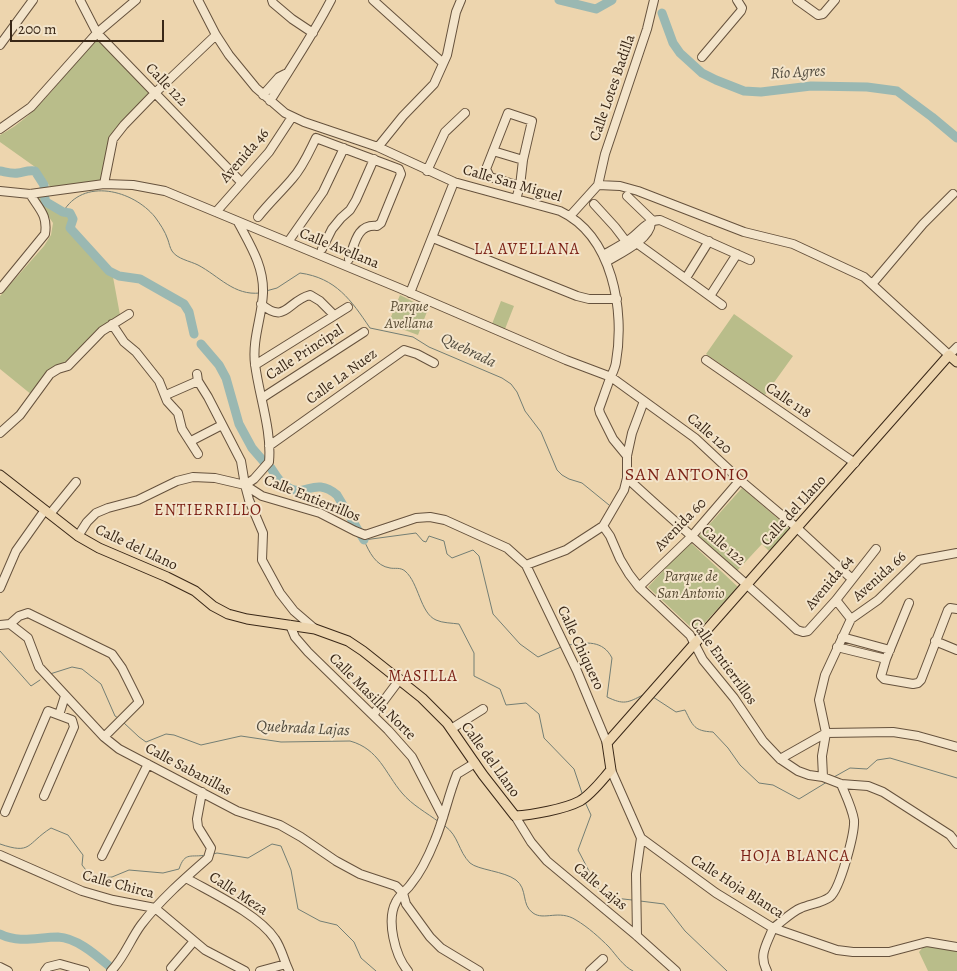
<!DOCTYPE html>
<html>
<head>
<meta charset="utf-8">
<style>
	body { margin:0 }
	#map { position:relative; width:957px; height:971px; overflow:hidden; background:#edd5ae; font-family:Alegreya,serif }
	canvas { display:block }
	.scale { position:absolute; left:10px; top:20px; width:154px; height:22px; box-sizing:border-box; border:2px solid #392717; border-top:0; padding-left:6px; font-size:15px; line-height:18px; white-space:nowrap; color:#392717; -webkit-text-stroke:4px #f3e4ca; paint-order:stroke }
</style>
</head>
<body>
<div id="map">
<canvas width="957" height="971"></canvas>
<div class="scale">200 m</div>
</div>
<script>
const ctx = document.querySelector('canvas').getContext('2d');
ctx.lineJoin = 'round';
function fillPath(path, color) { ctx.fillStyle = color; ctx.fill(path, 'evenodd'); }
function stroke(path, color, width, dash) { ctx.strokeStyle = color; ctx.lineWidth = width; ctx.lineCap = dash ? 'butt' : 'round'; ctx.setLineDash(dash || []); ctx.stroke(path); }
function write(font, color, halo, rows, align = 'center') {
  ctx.font = font + ' Alegreya,serif'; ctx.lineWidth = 4; ctx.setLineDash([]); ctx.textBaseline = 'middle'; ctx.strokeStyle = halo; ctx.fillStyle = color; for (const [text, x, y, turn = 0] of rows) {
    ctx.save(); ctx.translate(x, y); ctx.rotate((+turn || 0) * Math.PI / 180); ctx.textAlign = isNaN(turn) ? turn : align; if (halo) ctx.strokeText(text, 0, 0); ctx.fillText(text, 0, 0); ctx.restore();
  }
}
const green = new Path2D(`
	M96,39L151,93L110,138L101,181L51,188L38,169L0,142V135C41,114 65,71 96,39Z
	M42,194C50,214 62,208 71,219L69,229L103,270L113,277L120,315L97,331L32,395L0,369V296L44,246L51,235L53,223L36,198L35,196Z
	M400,295L428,309L418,335L388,324Z
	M501,301L514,306L505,329L492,324Z
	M734,314L793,356L765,395L706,354Z
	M742,488L790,529L769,551L762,544L737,571L699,536Z
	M690,542L738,587L696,632L648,587Z
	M924,946L957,951V971H928L919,952Z`);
const stream = new Path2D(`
	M63,212C83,177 133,190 155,217C160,224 165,231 168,240C169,243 170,248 172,251C177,259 190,261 198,265C219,276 234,296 260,293
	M266,291L277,288L300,273C336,278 351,300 370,328L413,337L429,347L502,378L511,384L517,392L525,411L541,432L557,470L562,475L569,479L582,483L609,505
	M569,645C586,642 603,640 612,658L607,697C624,705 627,703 643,695
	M561,647L538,657L520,644L493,614L479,556L473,550L452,558L447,554L444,541L429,536L426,542L423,541L416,533L364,540C369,552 376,566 390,568C395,569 400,567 405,571C419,583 420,613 436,620C442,623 452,623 459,624L474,653V676L500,689L506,705L526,703L539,714L544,738L574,769L582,793
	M0,651L31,686L40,680
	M50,674L72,667L82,669L101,684L115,716L118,718
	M653,697L676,712L685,710C693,726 694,731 713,732L728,748L740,765L759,783L773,785L799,799L827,782
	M124,723L139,737L146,742L166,734L174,735L201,745L241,736L281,742L350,741C379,749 385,773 402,793C412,805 427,813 439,822
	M834,777L850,768L867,769L877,760L890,758L957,778
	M585,802L591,815L578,850L601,894L606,897L632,900
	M445,826C459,836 458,851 470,863C478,870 504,871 516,880C528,889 521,905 533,913C544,921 559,909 576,920C588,927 600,938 609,947C617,956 623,966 633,971
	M0,844C32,855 26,844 51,828L68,835L83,855L82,865L89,874L99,878L112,877L129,870L163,873L179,869C185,851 191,858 206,855
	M213,854L217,853L248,858L272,844L281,846L291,870L298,909L320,921L337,925L354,942L361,958L376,971
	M640,901L664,904L685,931L727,971`);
const river = new Path2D(`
	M559,0L596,9L612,0
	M662,13L673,43L680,53L702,73L716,80L744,91L761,92L811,86L867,87L897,91L932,117L957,138
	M0,171C6,172 12,174 18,173C25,172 27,170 35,171L44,185V195L46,202L63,212L70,213L73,219L70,228L109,271L119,276L140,279L184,304L189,312L194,334
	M201,344L219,365L226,378L239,424L252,448L265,463
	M271,468C275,474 279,482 286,486C304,500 314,475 337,495L364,540
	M0,934C21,944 37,937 58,937C77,938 96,955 109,966`);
const minor = new Path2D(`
	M80,0L97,33L241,182
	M198,0L216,35L229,55L256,88L285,113L304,122L378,147L454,182L560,211C613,236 625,311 616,362C615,370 610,377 608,384C605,392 602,401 599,409L600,413L613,439L627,456
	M272,0L273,3L292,19L313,33
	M373,0L443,63
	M797,0L818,15L823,14L835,0
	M0,45L33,0
	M702,57L741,11L742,8L737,0
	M263,95L279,77L285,74
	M270,101C291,67 313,35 331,0
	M0,129L31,107L97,33L136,0
	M378,147L403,116L434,84L447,55L456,12L461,0
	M493,151L523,160
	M427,171L445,132L465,113
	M104,184L113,139L124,125L155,93L216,35
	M598,185L605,154L647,29L654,0
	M0,191L30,194L104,184L133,185L165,191L399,288L566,360L611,377L695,438L740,480L797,528L852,579
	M627,196L653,221
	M516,199L520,186L523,160L532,121L508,113L486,169L490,177L520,186
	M594,204L615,227L628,244
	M216,212L269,152L292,117
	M570,216L598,185L620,186L638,191L744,232L793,244L864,277L949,355L957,347
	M258,217C269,203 281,192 292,179C303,167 309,152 316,138L399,169L401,174L381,223L377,226C357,224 355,243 349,259
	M238,222C250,245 264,266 263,293C262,317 252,339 255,364C259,396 272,430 269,462L254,479L245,485
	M433,238L577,296L589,299H617
	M631,239L722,305
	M288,242L323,192L344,148
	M322,249L332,229L341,218L350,210L356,200L374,159
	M603,255C612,250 622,245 630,239C640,232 647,220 660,220L750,260
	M606,262C619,254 650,240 651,223
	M686,278L709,241
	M873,283L923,224L953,194
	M0,289L45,234C48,215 39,209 30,194
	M410,293L454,182
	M710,296L737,254
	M261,304C286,325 287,301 310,295L320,301L334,315
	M112,324L124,342L136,352L159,381L167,401L178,413L182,429L198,454
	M706,360L855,463
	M255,365L348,307
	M197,374L198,381L208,397L241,461L245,485L249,500L263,533L262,560L280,593L294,611L315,629
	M166,395L198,381
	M262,398L364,332
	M0,433L20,415L50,374L58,369L68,366L102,331L129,314
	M191,441L222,425
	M269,446L404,350L417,354L434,363
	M627,478C683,530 741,578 797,630L803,632L808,631L836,600L876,549
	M50,514L76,482
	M603,526L624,490L627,478V456L632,433L644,401
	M78,536L87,522L96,513L108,508L138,500L177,481L193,477L215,478L245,485L262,496L320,513L355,531L365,535L416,518L430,517L445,520L507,548L526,565L577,671L607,743
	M526,565L566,550L603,526L610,536L620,559L629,574L639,587L690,635L703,660L734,698L763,741L780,759L798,771L809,775L823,777L841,784L868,786L883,792L950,835L957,844
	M639,587L691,537L740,480
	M0,588L16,551L45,510
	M909,603L886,659L881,676L884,679L913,684L918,683L921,680L948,610L950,608L957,609
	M851,619L878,600L919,560L957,553
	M10,624L19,616L28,613L112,654L122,668L139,702L104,737
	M0,625L10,624L28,638L39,667L104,737L119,749L237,811L280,825L301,837L336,861L360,874L396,886L403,893L406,904L430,937L441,948L479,971
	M290,625L295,637L308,652L388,730L412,757L443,817
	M842,637L890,650
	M935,641L957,650
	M837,647L886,659
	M59,715L65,696
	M373,715L400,679
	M451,729L483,709
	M780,759L826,733L893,732L918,736L957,747
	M611,770L641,838L716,893L773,928L837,950L853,952H889L927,942L957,947
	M823,777L822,756L826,733L819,700L825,675L851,619L836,600
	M5,812L48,711L72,720L74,727L44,796
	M515,816L531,842L547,861L637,936L676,971
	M0,855L82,891L113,900L155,908L205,950L245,971
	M102,856L148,764
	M186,878C212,893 258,914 275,939C280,946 283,956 286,964
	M773,928C782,922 791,912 801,908C810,904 822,903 830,897C840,889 855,833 854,820C852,808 846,796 841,784
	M637,936L636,874L641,838
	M0,967L8,971
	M171,968L194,941
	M45,971L48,967L60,964L85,971
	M111,971C124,958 130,940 141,925C160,900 184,879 208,858L211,848L198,827L197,819L202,792
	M260,971L286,964L289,971
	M408,971C395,956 386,920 396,902C399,895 407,890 411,884C421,872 429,855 435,840C444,819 448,796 457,774L475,763
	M590,971L603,959
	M767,971C758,955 767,944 773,928`);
const major = new Path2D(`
	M0,475L78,536L99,548L167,577L195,591L213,606L228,614L247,619L315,629L348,641L363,651L422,698L447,723L483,775L515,816C532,815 565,809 580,801C592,794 602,780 611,770L607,743L949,355L957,362`);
const streetNames = [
	["Calle 122",166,85,46],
	["Calle Lotes Badilla",613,88,-71],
	["Avenida 46",245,156,-49],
	["Calle San Miguel",512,184,16],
	["Calle Avellana",339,249,22],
	["Calle Principal",305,353,-33],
	["Calle La Nuez",342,377,-36],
	["Calle 118",788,401,34],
	["Calle 120",709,434,41],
	["Calle Entierrillos",312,499,22],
	["Calle del Llano",794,511,-48],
	["Avenida 60",681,525,-46],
	["Calle 122",723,546,40],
	["Calle del Llano",136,548,25],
	["Avenida 66",880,577,-42],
	["Avenida 64",830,583,-50],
	["Calle Chiquero",580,648,65],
	["Calle Entierrillos",723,662,54],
	["Calle Masilla Norte",372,697,45],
	["Calle del Llano",490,760,54],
	["Calle Sabanillas",188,770,28],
	["Calle Chirca",118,885,15],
	["Calle Lajas",600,887,40],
	["Calle Hoja Blanca",737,887,32],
	["Calle Meza",238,894,33]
];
const parkNames = [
	["Parque",409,307],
	["Avellana",409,324],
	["Parque de",691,577],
	["San Antonio",691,594]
];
const waterNames = [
	["Río Agres",798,73,-3],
	["Quebrada",468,351,26],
	["Quebrada Lajas",303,729,3]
];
const neighbourhoodNames = [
	["LA AVELLANA",527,250],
	["ENTIERRILLO",208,511],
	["MASILLA",423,677],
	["HOJA BLANCA",795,857]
];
const quarterNames = [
	["SAN ANTONIO",687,476]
];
fillPath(green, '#b9bd8a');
stroke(stream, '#737e74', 1);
stroke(river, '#9ab8b2', 9);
stroke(minor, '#66523d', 10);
stroke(major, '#392717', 11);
stroke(minor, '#f3e4ca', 8);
stroke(major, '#edd5ae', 9);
write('15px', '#392717', '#f3e4ca', streetNames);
write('italic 15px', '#594c34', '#f3e4ca', parkNames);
write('italic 16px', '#514b3e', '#f3e4ca', waterNames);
ctx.letterSpacing = '1px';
write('16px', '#7a1f14', '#f3e4ca', neighbourhoodNames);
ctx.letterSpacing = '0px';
ctx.letterSpacing = '1px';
write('18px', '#7a1f14', '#f3e4ca', quarterNames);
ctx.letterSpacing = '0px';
</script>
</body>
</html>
